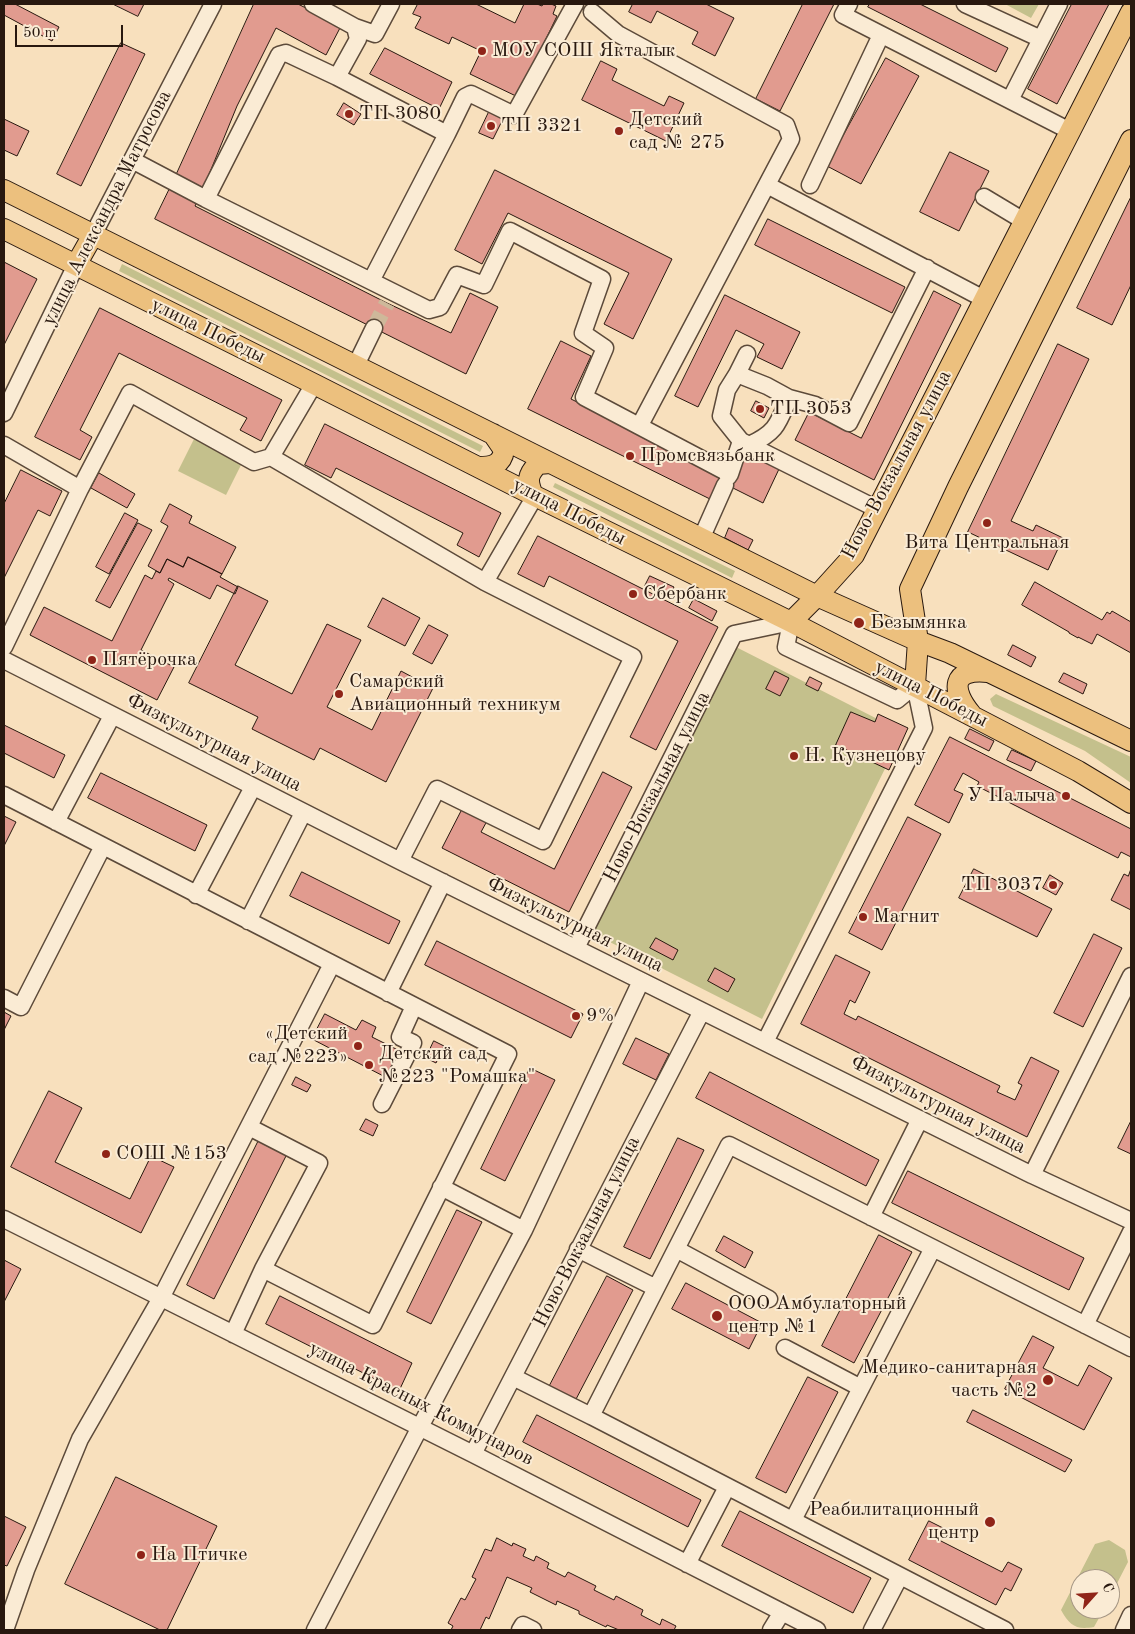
<!DOCTYPE html>
<html>
<head>
<meta charset="utf-8">
<style>
	body { margin:0 }
	#map { position:relative; width:1135px; height:1634px; overflow:hidden; background:#f8e0bd; font-family:"Old Standard TT",serif }
	canvas { display:block }
	.frame { position:absolute; inset:0; border:5px solid #28180f; pointer-events:none }
	.north { position:absolute; left:1070px; top:1569px; width:50px; height:50px; box-sizing:border-box; background:#faebd4; border:1px solid #a69785; border-radius:50%; rotate:64deg; font-size:14px; font-weight:700; line-height:20px; text-align:center; color:#28180f }
	.north::after { content:''; display:block; margin:auto; width:18px; height:22px; background:#8f2418; clip-path:polygon(50% 0,100% 100%,50% 72%,0 100%) }
	.scale { position:absolute; left:15px; top:25px; width:108px; height:22px; box-sizing:border-box; border:2px solid #28180f; border-top:0; padding-left:6px; font-size:15px; line-height:18px; white-space:nowrap; color:#28180f; -webkit-text-stroke:4px #faebd4; paint-order:stroke }
</style>
</head>
<body>
<div id="map">
<canvas width="1135" height="1634"></canvas>
<div class="frame"></div>
<div class="north">С</div>
<div class="scale">50 m</div>
</div>
<script>
const ctx = document.querySelector('canvas').getContext('2d');
ctx.lineJoin = 'round';
function fillPath(path, color) { ctx.fillStyle = color; ctx.fill(path, 'evenodd'); }
function stroke(path, color, width, dash) { ctx.strokeStyle = color; ctx.lineWidth = width; ctx.lineCap = dash ? 'butt' : 'round'; ctx.setLineDash(dash || []); ctx.stroke(path); }
function write(font, color, halo, rows, align = 'center') {
  ctx.font = font + ' "Old Standard TT",serif'; ctx.lineWidth = 4; ctx.setLineDash([]); ctx.textBaseline = 'middle'; ctx.strokeStyle = halo; ctx.fillStyle = color; for (const [text, x, y, turn = 0] of rows) {
    ctx.save(); ctx.translate(x, y); ctx.rotate((+turn || 0) * Math.PI / 180); ctx.textAlign = isNaN(turn) ? turn : align; if (halo) ctx.strokeText(text, 0, 0); ctx.fillText(text, 0, 0); ctx.restore();
  }
}
const green = new Path2D(`
	M1005,4H1039L1031,18Z
	M122,264L483,446L480,452L119,271Z
	M194,439L242,463L226,495L178,471Z
	M555,483L735,571L732,578L553,487Z
	M736,647L903,732L762,1019L592,933Z
	M996,694L1131,757V783L1085,751L993,706L990,699Z
	M1109,1540L1125,1550L1128,1562L1110,1597V1579H1080V1609H1104L1094,1627C1076,1630 1070,1626 1061,1610L1095,1544Z`);
const building = new Path2D(`
	M4,4H15L59,27L52,41L4,15Z
	M113,4H144L138,16Z
	M254,4H298L341,26L326,55L276,28L237,106L201,194L174,180Z
	M418,4H476L515,23L524,4H537L542,6L543,4H551L556,6L553,14L557,16L518,97L470,74L481,51L452,37L449,44L415,28L421,17L413,14Z
	M633,4H706L734,18L715,56L692,44L698,32L657,11L651,23L629,12Z
	M803,4H834L780,111L756,99Z
	M870,4H920L1008,48L996,72L868,7Z
	M1072,4H1109L1057,104L1028,89Z
	M121,43L145,54L81,186L57,174Z
	M385,48L452,82L439,109L370,74Z
	M886,58L919,76L861,184L827,166Z
	M601,61L617,69L612,80L664,106L669,96L684,103L666,141L582,100Z
	M344,103L361,114L354,125L337,115Z
	M489,112L503,119L493,139L479,133Z
	M4,119L29,131L17,156L4,150Z
	M950,152L989,171L959,231L920,212Z
	M495,170L672,259L633,339L604,324L629,273L508,213L482,264L455,250Z
	M174,180L201,194L195,206L387,303L451,333L470,293L498,307L466,374L155,219Z
	M1131,197V285L1112,325L1077,308Z
	M768,219L905,287L892,313L755,245Z
	M4,262L37,279L4,345Z
	M934,291L961,305L874,480L795,440L809,412L861,438Z
	M725,295L800,332L782,369L757,357L764,344L736,330L698,407L675,396Z
	M100,308L282,400L261,441L240,430L247,418L119,353L80,430L92,437L80,460L35,437Z
	M561,341L591,356L571,399L730,478L714,501L528,409Z
	M1058,344L1089,359L1011,521L1033,531L1036,525L1063,538L1048,570L968,532Z
	M756,401L769,408L764,418L751,411Z
	M325,424L501,513L479,557L457,545L463,533L336,468L331,478L305,465Z
	M743,451L779,469L763,503L727,485Z
	M21,470L62,491L50,516L38,510L4,578V504Z
	M99,473L135,494L127,508L91,488Z
	M170,504L192,516L189,523L236,547L222,574L188,557L183,567L167,559L160,573L148,566L168,526L161,522Z
	M125,513L138,520L109,574L96,567Z
	M138,523L152,530L110,608L96,601Z
	M729,528L753,540L748,550L725,538Z
	M538,536L718,627L656,750L630,737L678,641L549,576L544,587L518,574Z
	M188,557L222,574L220,577L238,587L235,594L217,585L210,599L169,578L168,580L174,584L141,650L174,667L157,700L30,635L44,607L112,641L145,575L152,579L156,571L160,573L167,559L183,567Z
	M650,576L674,587L669,597L645,586Z
	M1035,582L1102,620L1107,612L1110,614L1112,611L1131,622V653L1097,634L1092,644L1078,637V638L1069,633V632L1022,605Z
	M238,586L268,601L235,665L292,694L327,624L361,640L327,707L372,730L401,671L433,688L386,782L320,748L314,760L252,729L258,717L189,683Z
	M383,598L420,618L405,646L368,627Z
	M694,599L717,611L712,621L689,608Z
	M429,625L448,635L432,664L413,654Z
	M1013,645L1036,657L1031,667L1008,655Z
	M775,671L789,678L780,696L766,689Z
	M1064,673L1087,684L1083,694L1059,682Z
	M810,677L822,683L818,691L806,685Z
	M851,712L875,722L878,714L908,728L889,770L836,745Z
	M4,725L65,755L54,778L4,753Z
	M970,729L994,741L989,751L965,739Z
	M950,737L1131,829V857L1121,852L1118,858L977,786L979,782L963,773L954,790L963,794L949,823L915,805Z
	M1012,750L1036,761L1031,771L1007,760Z
	M603,772L632,787L569,912L442,848L462,809L487,821L481,832L554,869Z
	M101,773L207,825L195,851L88,798Z
	M4,816L16,822L4,846Z
	M908,817L941,834L882,950L849,933Z
	M974,869L1052,909L1037,937L959,898Z
	M1131,869V910L1111,900L1124,874L1128,876Z
	M302,872L400,921L389,944L290,896Z
	M1050,875L1063,883L1056,895L1043,888Z
	M1094,934L1122,948L1083,1027L1054,1013Z
	M656,938L678,950L673,960L650,948Z
	M437,941L583,1014L571,1038L425,965Z
	M836,955L870,972L855,1003L850,1000L844,1014L856,1020L858,1016L1000,1086L997,1092L1015,1100L1022,1085L1018,1083L1031,1057L1059,1071L1027,1137L801,1024Z
	M715,968L735,979L728,992L708,981Z
	M4,1012L11,1016L4,1030Z
	M325,1014L356,1030L362,1020L376,1027L372,1037L404,1053L391,1080L312,1039Z
	M636,1038L669,1054L656,1080L623,1064Z
	M434,1041L444,1046L436,1063L426,1058Z
	M530,1068L555,1080L505,1181L481,1169Z
	M710,1072L879,1160L866,1186L696,1098Z
	M296,1077L311,1085L307,1092L292,1085Z
	M49,1091L82,1108L55,1162L130,1199L151,1156L174,1167L141,1233L11,1167Z
	M366,1119L378,1125L373,1136L360,1130Z
	M1131,1121V1154L1118,1148Z
	M678,1138L704,1150L650,1259L624,1247Z
	M259,1140L287,1154L214,1299L187,1285Z
	M908,1171L1084,1258L1069,1290L892,1203Z
	M457,1210L482,1222L431,1324L407,1312Z
	M879,1235L912,1252L854,1363L822,1346Z
	M724,1236L753,1252L745,1268L716,1251Z
	M4,1260L21,1269L4,1302Z
	M607,1276L633,1290L574,1403L548,1389Z
	M686,1283L762,1323L749,1349L672,1309Z
	M280,1296L412,1363L399,1391L266,1324Z
	M1033,1336L1054,1347L1043,1368L1078,1386L1089,1365L1112,1378L1084,1430L1005,1389Z
	M808,1377L838,1392L786,1493L756,1478Z
	M973,1410L1072,1460L1065,1472L967,1422Z
	M537,1415L701,1500L688,1527L523,1442Z
	M116,1477L217,1526L167,1630H160L65,1584Z
	M740,1511L871,1578L853,1613L722,1546Z
	M4,1516L26,1527L7,1566L4,1565Z
	M929,1521L943,1528L937,1539L1002,1572L1008,1562L1022,1569L1011,1591L1005,1588L996,1605L909,1560Z
	M497,1538L512,1546L513,1543L526,1549L523,1556L534,1561L536,1556L549,1563L547,1568L565,1577L568,1572L596,1586L594,1590L614,1600L616,1596L643,1610L641,1615L660,1625L662,1619L676,1626L674,1630H619L607,1625L606,1627L579,1614V1611L557,1601L556,1605L530,1592L532,1588L507,1577L489,1619L486,1617L480,1630H451L453,1626L448,1623L461,1598L465,1600L476,1579L472,1577L485,1549L491,1551Z`);
const minorTunnel = new Path2D(`
	M374,328L387,303`);
const minor = new Path2D(`
	M313,4L355,27L358,39L337,77L447,134L465,97L471,94L514,115L575,4
	M849,4L843,15L1070,131
	M965,4L1041,39
	M592,12L618,34L786,125L791,139L640,425
	M355,27L375,34L391,4
	M1010,100L1059,4
	M132,160L206,199L279,55L286,53L337,77
	M767,185L984,299
	M810,185L881,35
	M984,197L1024,221
	M206,199L429,310L440,307L457,275L484,285L510,231L602,279L583,333L605,348L584,397L730,474L728,477
	M93,235L213,4
	M371,281L447,134
	M356,365L374,328
	M737,374L747,354
	M789,398L815,405L849,423L927,268
	M4,413L76,265
	M741,441L721,416L727,390L737,374L767,386L789,398C778,424 776,433 749,445
	M4,445L80,489
	M271,457L314,384
	M730,474L741,441L877,509
	M701,539L725,485
	M485,582L535,496
	M4,647L80,489L130,393L254,462L271,457L485,582L633,657L543,841L437,789L400,861
	M4,660L400,861L1032,1175L1131,1221
	M4,795L508,1054L373,1325L263,1269L233,1334
	M56,822L112,716
	M196,895L253,787
	M248,921L303,813
	M576,948L734,634L791,622L786,647L897,700L915,685L924,728L765,1042
	M388,993L443,882
	M4,998L21,1007L103,846
	M382,1104L413,1043L400,1037L414,1006
	M249,1127L319,1163L263,1269
	M1032,1175L1131,976
	M441,1187L524,1230
	M871,1217L920,1119
	M4,1219L473,1454L817,1630
	M578,1249L656,1288
	M676,1249L769,1299
	M1085,1325L1131,1232
	M785,1348L861,1388
	M513,1377L591,1416
	M473,1454L702,1011
	M793,1520L933,1248
	M687,1564L727,1487
	M5,1630L26,1570L80,1439L161,1298L332,964
	M315,1630L420,1427L524,1230L641,981
	M520,1630L523,1625L533,1630
	M771,1630L782,1612
	M872,1630L900,1576
	M1005,1630L591,1416L729,1145L1131,1348
	M1124,1630L1131,1615`);
const major = new Path2D(`
	M4,190L817,596L918,641L950,653L1131,741
	M4,229L314,384L535,496L791,622L1078,771L1131,803
	M76,265L93,235
	M479,467C492,467 502,465 504,450L493,434
	M533,495C527,481 527,475 538,464L550,463
	M791,622L817,596L854,555L1131,12
	M915,685L918,641L910,589L958,487L1131,140
	M971,714C951,690 951,668 988,672`);
const markers = [
	[482,51,5,"#8f2418"],
	[349,114,5,"#8f2418"],
	[491,126,5,"#8f2418"],
	[619,131,5,"#8f2418"],
	[760,409,5,"#8f2418"],
	[630,456,5,"#8f2418"],
	[987,523,5,"#8f2418"],
	[633,594,5,"#8f2418"],
	[859,623,6,"#8f2418"],
	[92,660,5,"#8f2418"],
	[339,694,5,"#8f2418"],
	[794,756,5,"#8f2418"],
	[1066,796,5,"#8f2418"],
	[1053,885,5,"#8f2418"],
	[863,917,5,"#8f2418"],
	[576,1016,5,"#8f2418"],
	[358,1046,5,"#8f2418"],
	[369,1065,5,"#8f2418"],
	[106,1154,5,"#8f2418"],
	[717,1316,6,"#8f2418"],
	[1048,1380,6,"#8f2418"],
	[990,1522,6,"#8f2418"],
	[141,1555,5,"#8f2418"]
];
const poiNames = [
	["МОУ СОШ Якталык",492,51],
	["ТП 3080",359,114],
	["Детский",629,120],
	["сад № 275",629,143],
	["ТП 3321",501,126],
	["ТП 3053",770,409],
	["Промсвязьбанк",640,456],
	["Вита Центральная",987,543,"center"],
	["Сбербанк",643,594],
	["Безымянка",870,623],
	["Пятёрочка",102,660],
	["Самарский",349,682],
	["Авиационный техникум",349,705],
	["Н. Кузнецову",804,756],
	["У Палыча",1056,796,"right"],
	["ТП 3037",1043,885,"right"],
	["Магнит",873,917],
	["9%",586,1016],
	["«Детский",348,1034,"right"],
	["сад №223»",348,1057,"right"],
	["Детский сад",379,1054],
	["№223 \"Ромашка\"",379,1077],
	["СОШ №153",116,1154],
	["ООО Амбулаторный",728,1304],
	["центр №1",728,1327],
	["Медико-санитарная",1037,1368,"right"],
	["часть №2",1037,1391,"right"],
	["Реабилитационный",979,1510,"right"],
	["центр",979,1533,"right"],
	["На Птичке",151,1555]
];
const streetNames = [
	["улица Александра Матросова",107,208,-63],
	["улица Победы",208,331,26],
	["Ново-Вокзальная улица",897,465,-62],
	["улица Победы",569,512,27],
	["улица Победы",931,694,27],
	["Физкультурная улица",214,743,27],
	["Ново-Вокзальная улица",657,787,-63],
	["Физкультурная улица",575,925,26],
	["Физкультурная улица",938,1105,27],
	["Ново-Вокзальная улица",587,1232,-63],
	["улица Красных Коммунаров",421,1404,27]
];
fillPath(green, '#c4c08c');
fillPath(building, '#e19b8f');
stroke(building, '#28180f', 1);
stroke(minorTunnel, '#ceb89a', 16, [16, 8]);
stroke(minor, '#5c4a3a', 19);
stroke(major, '#28180f', 22);
stroke(minor, '#faebd4', 16);
stroke(major, '#ecc07e', 20);
for (const [x, y, r, color] of markers) { const dot = new Path2D(); dot.arc(x, y, r, 0, 2 * Math.PI); ctx.fillStyle = color; ctx.fill(dot); stroke(dot, '#faebd4', 2); }
write('20px', '#28180f', '#faebd4', poiNames, 'left');
write('20px', '#28180f', '#faebd4', streetNames);
</script>
</body>
</html>
